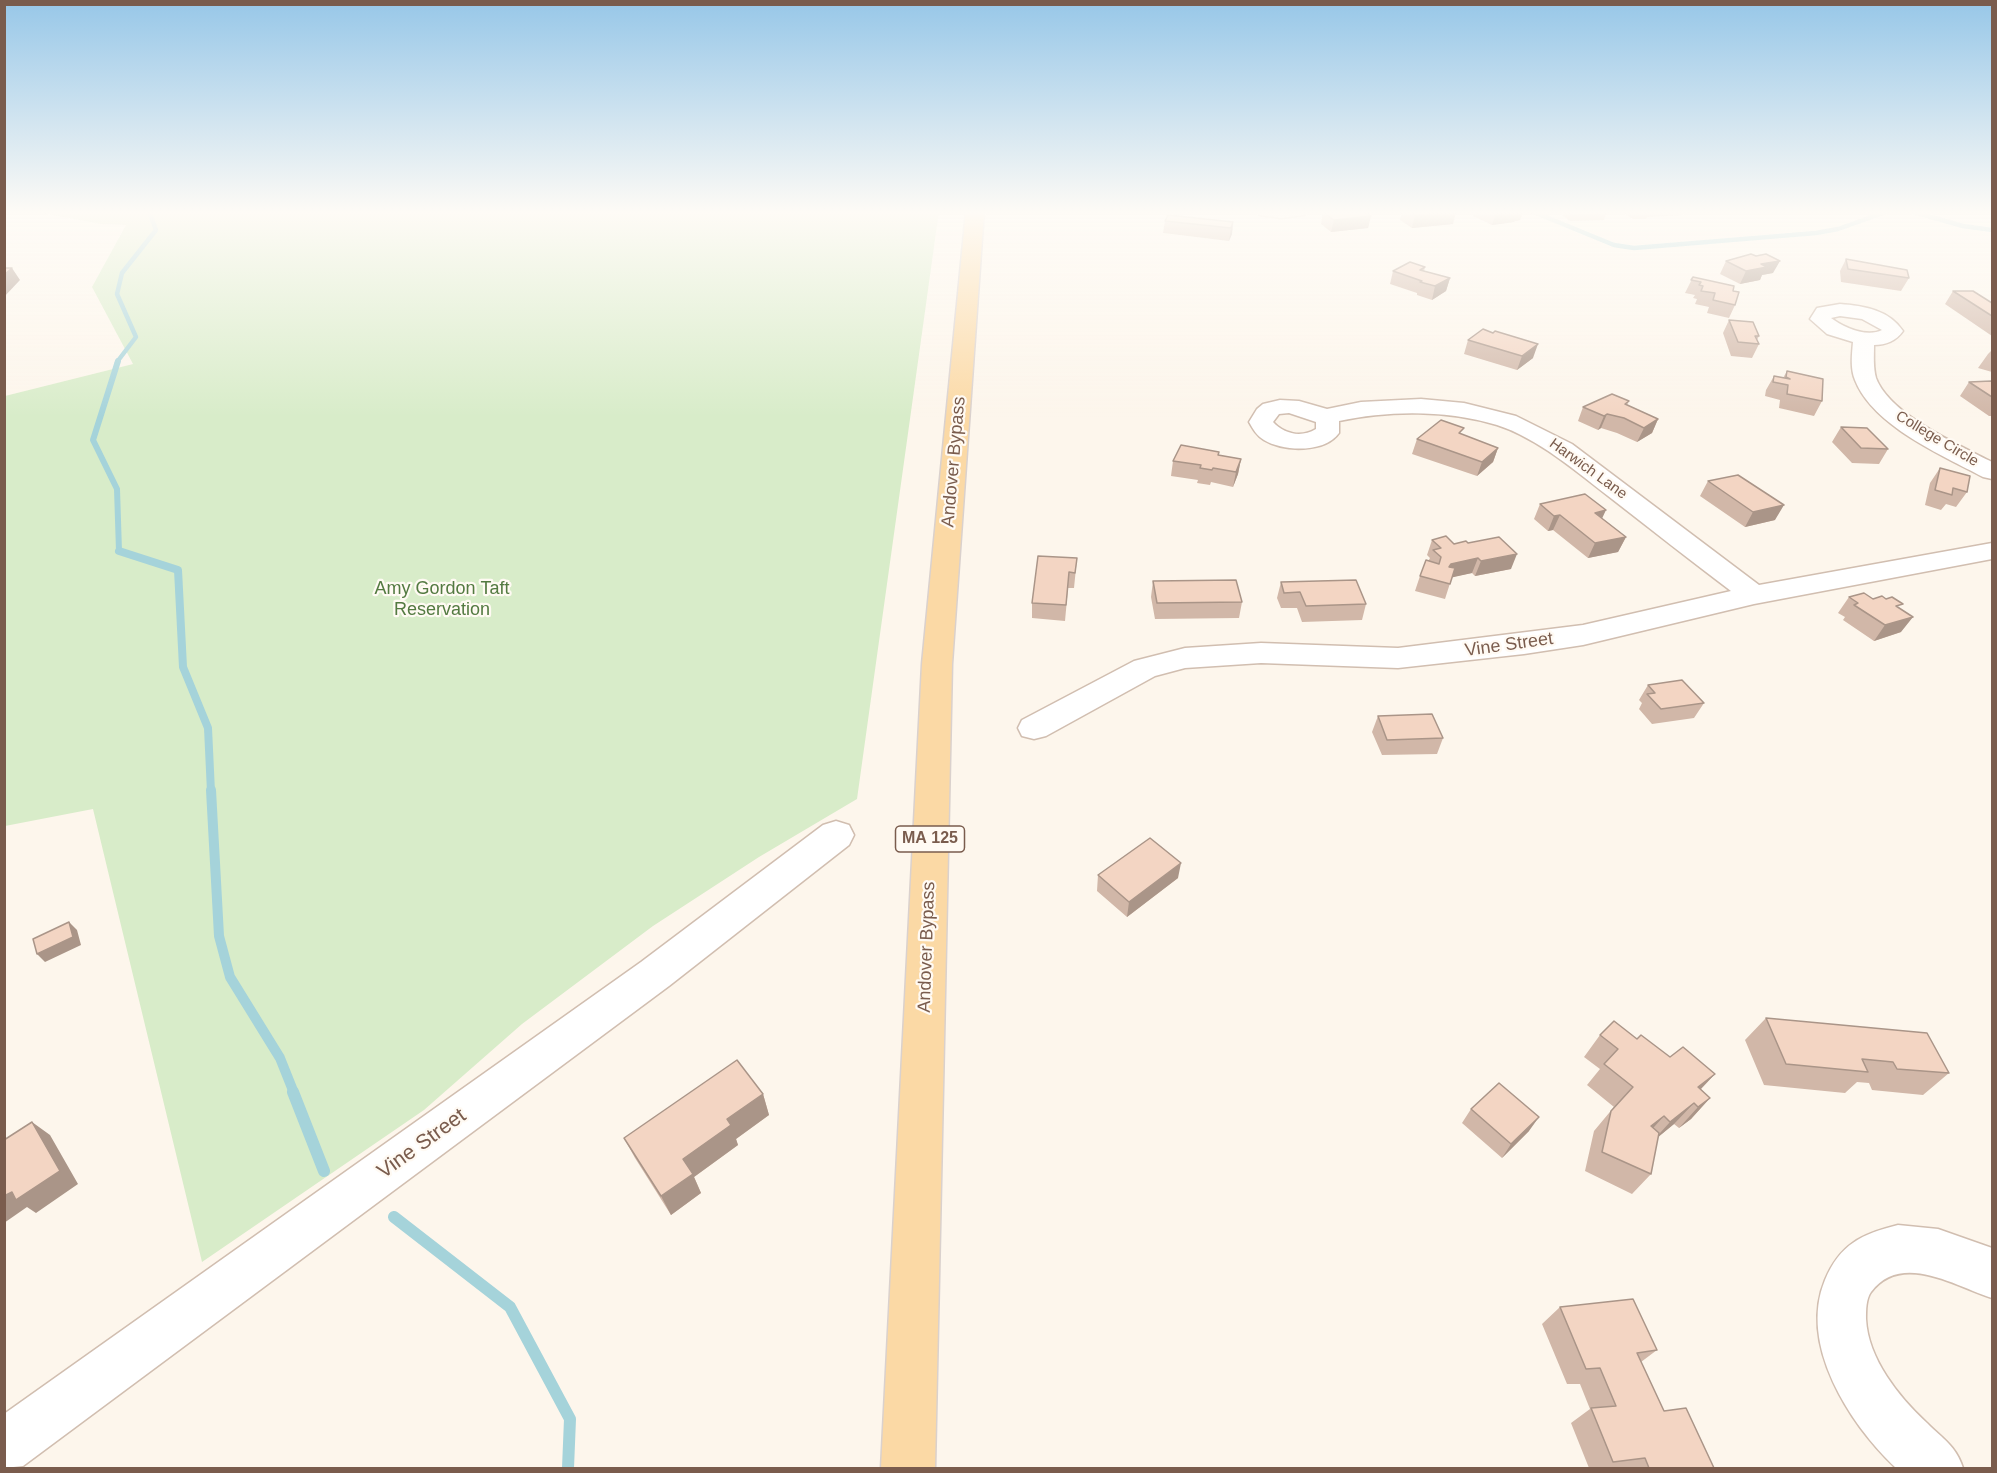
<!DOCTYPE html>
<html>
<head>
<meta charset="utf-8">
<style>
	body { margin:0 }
	#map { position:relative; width:1997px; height:1473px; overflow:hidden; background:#fdf6ec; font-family:Helvetica,sans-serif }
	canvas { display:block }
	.frame { position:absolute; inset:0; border:6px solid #7a5c4d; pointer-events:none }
</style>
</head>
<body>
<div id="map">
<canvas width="1997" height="1473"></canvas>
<div class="frame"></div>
</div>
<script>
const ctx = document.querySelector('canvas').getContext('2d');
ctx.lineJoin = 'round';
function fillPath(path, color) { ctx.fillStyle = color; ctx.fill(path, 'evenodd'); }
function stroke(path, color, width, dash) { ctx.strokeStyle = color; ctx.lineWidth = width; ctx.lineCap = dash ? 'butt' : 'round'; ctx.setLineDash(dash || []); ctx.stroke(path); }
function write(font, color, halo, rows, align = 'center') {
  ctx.font = font + ' Helvetica,sans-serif'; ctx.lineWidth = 4.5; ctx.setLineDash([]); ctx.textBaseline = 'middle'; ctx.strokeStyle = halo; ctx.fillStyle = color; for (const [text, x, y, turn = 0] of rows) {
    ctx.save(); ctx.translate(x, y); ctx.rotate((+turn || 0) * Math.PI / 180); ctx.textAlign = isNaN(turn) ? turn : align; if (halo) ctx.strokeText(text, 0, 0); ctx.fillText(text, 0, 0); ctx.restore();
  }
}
const green = new Path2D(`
	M32,211H939L857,799L759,857L653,926L522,1024L424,1110L202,1262L93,809L5,826V396L133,364L92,287L126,225L101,224Z`);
const streamFar4 = new Path2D(`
	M1531,211L1614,245L1634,248L1816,233L1838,229L1889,211
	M1910,211L1963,226L1992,230
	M117,362L136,337L117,294L122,273L156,230L149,211`);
const streamFar3 = new Path2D(`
	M118,361L93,440L117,489L119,551L122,552`);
const streamFar2 = new Path2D(`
	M119,551L178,570L183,667L208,728L211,792`);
const streamFar1 = new Path2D(`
	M211,790L219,936L230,977L280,1058L294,1093`);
const stream = new Path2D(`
	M293,1092L324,1171
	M394,1217L510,1307L570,1419L568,1468`);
const minor = new Path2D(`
	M1257,211H1307L1304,215L1281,218L1260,215Z
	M1840,304C1865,306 1889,310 1903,331C1896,341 1886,345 1874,345C1874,356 1873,367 1876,378C1890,415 1959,445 1992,462V479L1983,477C1942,455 1873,426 1855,380C1850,368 1852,354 1853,342L1827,334L1810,319L1817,308ZM1840,316L1862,319L1882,330C1867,338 1843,327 1831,318Z
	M1421,399L1464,403L1516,416L1572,444L1759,585L1992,543V559L1754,604L1583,645L1524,654L1398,668L1261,663L1185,668L1155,676L1046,736L1034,739L1022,736L1018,728L1022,720L1134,661L1185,648L1261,643L1398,648L1583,625L1731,591C1691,561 1652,530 1612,499C1578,473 1538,438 1497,425C1447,410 1390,410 1339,421V433C1325,453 1284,452 1264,440C1257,436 1253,429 1249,422L1257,409L1263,404L1280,400L1299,401L1327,409L1361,402ZM1289,413L1316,422V429C1301,438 1284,434 1273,422L1279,414Z
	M836,821L849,825L854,835L849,845L669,986L23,1466L4,1468V1414L641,962L823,825Z
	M1898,1225L1938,1229L1992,1248V1298C1956,1287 1902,1251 1871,1292C1866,1299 1866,1310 1866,1319C1868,1359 1899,1397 1927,1423C1943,1439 1956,1446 1963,1468H1896C1850,1424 1798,1345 1825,1280C1840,1244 1862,1234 1898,1225Z`);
const major = new Path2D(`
	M966,211H984L952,664L935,1468H881L922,664Z`);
const wall = new Path2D(`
	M1402,211H1455L1453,224L1412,228L1400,220Z
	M1474,211H1523L1520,220L1515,221L1514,222L1492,225L1473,216Z
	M1564,211H1602L1606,214L1604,220L1570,221L1562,215Z
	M1626,211H1685L1683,215L1647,217L1646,219H1633L1625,214Z
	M1323,212L1371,216L1368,228L1331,232L1321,224Z
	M1165,221L1233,222L1232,234L1229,241L1163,233Z
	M1846,259L1909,278L1901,291L1841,282L1840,271Z
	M1726,261L1773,273L1762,275L1760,280L1740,284L1720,274Z
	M1425,267L1424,271L1450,278L1446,291L1432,300L1417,295V293L1390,284L1393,271Z
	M1693,277L1733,291L1735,305L1729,318L1707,313L1709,307L1695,304L1697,299L1693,298L1695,295L1685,293Z
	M1953,291L1992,303V336L1945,304Z
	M1729,320L1759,336L1757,340L1759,344L1752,358L1731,356L1723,333Z
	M1468,340L1533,358L1517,370L1464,354Z
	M1992,350V372L1978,368L1988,354Z
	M1787,371L1822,401L1814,416L1779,408L1780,400L1765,396L1766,390L1774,376L1783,378Z
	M1969,382H1992V416H1989L1960,396Z
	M1629,401L1627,405L1658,419L1652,433L1637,442L1617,433L1601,428L1598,430L1578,421L1583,407Z
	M1841,427L1888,449L1879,464L1852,463L1832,442Z
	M1417,439L1498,448L1493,462L1477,476L1412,454Z
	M1219,455L1241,459L1238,474L1233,487L1211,482L1210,485L1197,483L1198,480L1171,476L1173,461Z
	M1940,468L1967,492L1956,507L1946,504L1941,510L1925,505L1930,483Z
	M1708,481L1775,520L1745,527L1700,496Z
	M1540,504L1602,518L1626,537L1618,552L1588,558L1553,530L1548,531L1534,519Z
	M1432,540L1454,544L1468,543L1511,569L1475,576L1472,573L1452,577L1445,599L1415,591L1420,576L1430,558L1427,555Z
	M1077,558L1074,588H1068L1065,621L1032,618V603Z
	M1153,581L1242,602L1239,618L1155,619L1151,597Z
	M1281,582L1366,604L1362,620L1302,622L1297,608H1281L1277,598Z
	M1849,597L1873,599L1901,632L1874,641L1843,620L1845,617L1838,613Z
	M1648,685L1704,703L1694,718L1652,724L1639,709L1642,703L1639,700Z
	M1378,716L1443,738L1437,754L1382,755L1372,732Z
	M1098,875L1178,878L1127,917L1097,891Z
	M1766,1018L1949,1073L1923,1095L1872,1090L1869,1083L1857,1082L1845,1093L1764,1085L1745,1040Z
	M1600,1035L1637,1039L1670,1057L1715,1074L1701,1089L1710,1098L1691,1119L1679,1128L1674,1124L1658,1137L1651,1174L1632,1194L1585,1171L1594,1131L1614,1107L1587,1085L1600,1069L1584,1057Z
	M763,1094L769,1115L736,1139L738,1145L694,1177L701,1193L671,1215L635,1158L624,1138Z
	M1471,1109L1529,1131L1502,1158L1462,1123Z
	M1560,1307L1657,1350L1641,1362L1664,1411L1714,1468H1589L1571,1423L1590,1409L1580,1384H1567L1542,1324Z`);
const shadedWall = new Path2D(`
	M1514,211H1523L1520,220L1515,221L1514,222L1492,225L1496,213Z
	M1456,212L1453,224L1412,228L1415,215Z
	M1371,216L1368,228L1331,232L1334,220Z
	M1233,222L1232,234L1229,241L1231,228Z
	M1780,261L1773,273L1762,275L1760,280L1740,284L1746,271L1761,264Z
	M12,268L20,280L4,297V274Z
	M1450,278L1446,291L1432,300L1435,286Z
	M1538,344L1533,358L1517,370L1522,356Z
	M1607,414L1601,428L1598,430L1604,416Z
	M1658,419L1652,433L1637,442L1644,428Z
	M1498,448L1493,462L1477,476L1482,462Z
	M1241,459L1238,474L1233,487L1236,472Z
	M1784,505L1775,520L1745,527L1753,512Z
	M1606,510L1599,525L1595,513Z
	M1560,515L1553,530L1548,531L1554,516Z
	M1626,537L1618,552L1588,558L1595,543Z
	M1517,554L1511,569L1475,576L1481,561Z
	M1478,558L1472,573L1445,579L1451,564Z
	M1913,617L1901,632L1874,641L1885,625Z
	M1181,863L1178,878L1127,917L1129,902Z
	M69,922L77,930L81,945L45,962L37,954Z
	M1715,1074L1695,1095L1698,1087Z
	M763,1094L769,1115L736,1139L738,1145L694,1177L701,1193L671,1215L661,1196L683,1159L727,1119Z
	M1710,1098L1691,1119L1679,1128L1698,1107Z
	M1694,1103L1674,1124L1651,1143L1670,1122Z
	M1664,1116L1645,1137L1651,1126Z
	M1539,1117L1529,1131L1502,1158L1511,1144Z
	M32,1122L50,1135L78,1184L36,1213L27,1207L4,1223V1196Z`);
const building = new Path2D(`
	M1332,211H1363L1371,216L1334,220L1323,212Z
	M1408,211H1455L1456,212L1415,215Z
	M1490,211H1514L1496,213Z
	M1566,211H1602L1606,214L1573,215Z
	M1168,215L1233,222L1231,228L1165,221Z
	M1751,254L1756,256L1766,254L1780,261L1761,264L1767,267L1746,271L1726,261Z
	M1846,259L1907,270L1909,278L1848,269Z
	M1410,262L1425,267L1420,270L1450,278L1435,286L1420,282L1422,281L1393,271Z
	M4,268H12L4,275Z
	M1693,277L1734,286L1733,291L1739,292L1735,305L1713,300L1715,293L1701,291L1703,286L1699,285L1701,282L1691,280Z
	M1953,291H1973L1992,303V316Z
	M1729,320L1753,322L1759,336H1755L1759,344L1738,342Z
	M1483,329L1493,333L1495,331L1538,344L1522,356L1468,340Z
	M1787,371L1823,379L1822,401L1787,394L1788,385L1773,382L1774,376L1790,379L1786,377Z
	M1991,381L1992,382V397L1969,382Z
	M1612,394L1629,401L1625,404L1658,419L1644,428L1624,418L1607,414L1604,416L1583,407Z
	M1441,420L1464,428L1459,433L1498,448L1482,462L1417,439Z
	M1841,427L1867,428L1888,449L1861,448Z
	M1181,445L1219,452L1218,455L1241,459L1236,472L1213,468L1212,470L1200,468L1201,465L1173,461Z
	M1940,468L1970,476L1967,492L1953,488L1952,495L1935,490Z
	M1738,475L1784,505L1753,512L1708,481Z
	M1585,494L1606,510L1595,513L1626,537L1595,543L1560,515L1554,516L1540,504Z
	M1446,536L1454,544L1466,541L1468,543L1499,537L1517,554L1481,561L1478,558L1451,564L1449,567L1455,568L1450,584L1420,576L1426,560L1439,564L1441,557L1433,550L1441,548L1432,540Z
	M1038,556L1077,558L1075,573L1069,572L1066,605L1032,603Z
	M1236,580L1242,602L1157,603L1153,581Z
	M1356,580L1366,604L1306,606L1300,592L1284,593L1281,582Z
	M1864,593L1873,599L1882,596L1886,599L1892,597L1903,604L1896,606L1913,617L1885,625L1854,605L1858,603L1849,597Z
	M1682,680L1704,703L1661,709L1647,694L1655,693L1648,685Z
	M1432,714L1443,738L1387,740L1378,716Z
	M1150,838L1181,863L1129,902L1098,875Z
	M69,922L73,937L37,954L33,939Z
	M1766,1018L1927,1033L1949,1073L1897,1069L1893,1062L1862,1059L1868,1072L1786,1064Z
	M1614,1021L1637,1039L1641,1035L1670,1057L1683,1047L1715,1074L1698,1087L1710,1098L1698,1107L1694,1103L1670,1122L1664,1116L1651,1126L1659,1133L1651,1174L1602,1152L1611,1111L1633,1087L1604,1064L1618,1049L1600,1035Z
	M737,1060L763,1094L727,1119L731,1125L683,1159L693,1174L661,1196L624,1138Z
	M1499,1083L1539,1117L1511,1144L1471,1109Z
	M32,1122L60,1171L16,1200L12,1192L4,1196V1140Z
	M1633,1299L1657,1350L1637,1353L1664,1411L1686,1408L1714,1468H1649L1645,1458L1613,1462L1591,1408L1616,1406L1600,1368L1586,1369L1560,1307Z`);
const farStreetnames = [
	["College Circle",1937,439,31],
	["Harwich Lane",1588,469,36]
];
const shields = [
	[930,839,69]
];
const shieldNames = [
	["MA 125",930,839]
];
const streetNames = [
	["Andover Bypass",954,462,-85],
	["Vine Street",1509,645,-8],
	["Andover Bypass",927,947,-88]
];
const parkNames = [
	["Amy Gordon Taft",442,589],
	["Reservation",442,610]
];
const nearStreetnames = [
	["Vine Street",422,1144,-36]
];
fillPath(green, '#d8ecc9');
stroke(streamFar4, '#a5d3da', 4.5);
stroke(streamFar3, '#a5d3da', 6);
stroke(streamFar2, '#a5d3da', 8);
stroke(streamFar1, '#a5d3da', 10);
stroke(stream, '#a5d3da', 12);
stroke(minor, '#d1beb0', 3);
stroke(major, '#dad1cd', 3);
fillPath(minor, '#fff');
fillPath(major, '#fbd9a5');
fillPath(wall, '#d1b7a8');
fillPath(shadedWall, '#aa9588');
fillPath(building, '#f3d5c3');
stroke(building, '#aa9588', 1.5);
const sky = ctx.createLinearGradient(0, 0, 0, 417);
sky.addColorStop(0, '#97c7e8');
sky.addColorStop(0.51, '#fefbf6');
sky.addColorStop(1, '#fefbf600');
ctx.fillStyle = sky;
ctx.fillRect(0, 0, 1997, 417);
write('15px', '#7a5c4d', '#fffaf3', farStreetnames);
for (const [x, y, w] of shields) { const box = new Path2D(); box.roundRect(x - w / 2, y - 13, w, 26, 4.5); ctx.fillStyle = '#fffaf3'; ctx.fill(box); stroke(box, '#7a5c4d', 1.5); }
write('bold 16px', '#7a5c4d', null, shieldNames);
write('18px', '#7a5c4d', '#fffaf3', streetNames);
write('18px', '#537a41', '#fffaf3', parkNames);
write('21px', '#7a5c4d', '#fffaf3', nearStreetnames);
</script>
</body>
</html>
